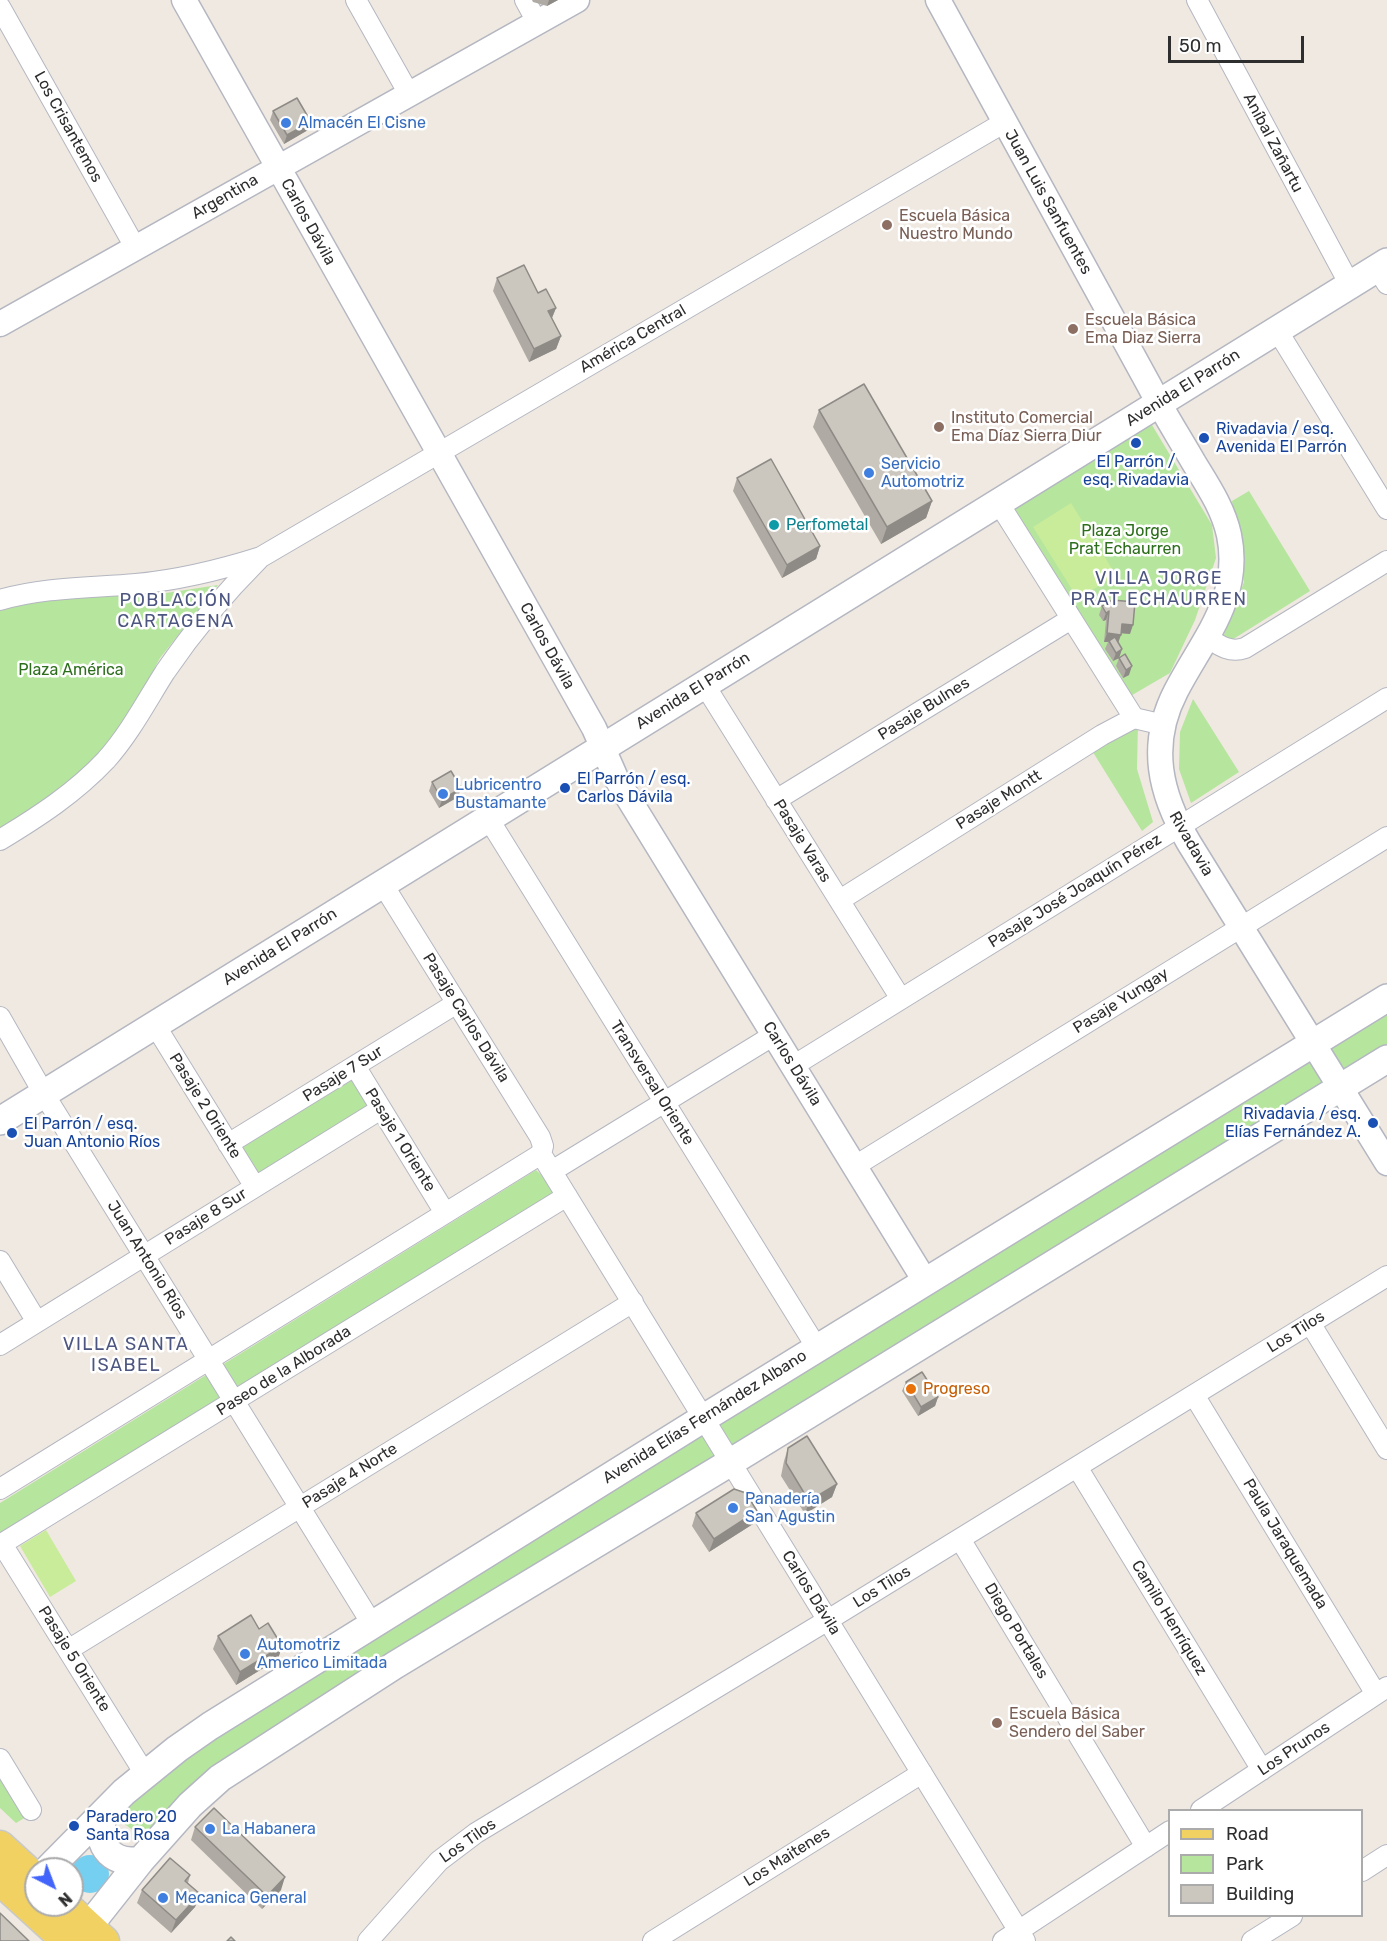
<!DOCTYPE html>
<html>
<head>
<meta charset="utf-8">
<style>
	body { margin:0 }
	#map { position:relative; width:1387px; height:1941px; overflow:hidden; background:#efe9e1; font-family:Rubik,sans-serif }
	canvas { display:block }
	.legend { position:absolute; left:1168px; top:1809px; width:195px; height:108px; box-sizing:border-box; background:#fff; border:2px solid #ababab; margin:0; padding:8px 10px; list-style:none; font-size:18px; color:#2e2e2e }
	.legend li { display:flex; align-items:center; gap:12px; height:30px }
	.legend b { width:30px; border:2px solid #ababab }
	.north { position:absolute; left:24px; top:1857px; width:60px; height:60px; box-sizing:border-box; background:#fff; border:2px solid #ababab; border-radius:50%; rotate:138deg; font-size:16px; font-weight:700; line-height:24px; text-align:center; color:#2e2e2e }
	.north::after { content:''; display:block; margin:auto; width:21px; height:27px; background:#4264fb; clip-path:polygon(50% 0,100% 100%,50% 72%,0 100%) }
	.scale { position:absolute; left:1168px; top:36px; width:136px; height:27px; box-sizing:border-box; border:3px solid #2e2e2e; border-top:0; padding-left:8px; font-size:18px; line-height:21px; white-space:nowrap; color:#2e2e2e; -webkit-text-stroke:4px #fff; paint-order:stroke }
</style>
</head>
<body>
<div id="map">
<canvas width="1387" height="1941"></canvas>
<ul class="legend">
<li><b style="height:8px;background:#f2d163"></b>Road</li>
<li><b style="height:16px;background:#b6e59e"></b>Park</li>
<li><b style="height:16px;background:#cbc7bf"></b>Building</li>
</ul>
<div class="north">N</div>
<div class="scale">50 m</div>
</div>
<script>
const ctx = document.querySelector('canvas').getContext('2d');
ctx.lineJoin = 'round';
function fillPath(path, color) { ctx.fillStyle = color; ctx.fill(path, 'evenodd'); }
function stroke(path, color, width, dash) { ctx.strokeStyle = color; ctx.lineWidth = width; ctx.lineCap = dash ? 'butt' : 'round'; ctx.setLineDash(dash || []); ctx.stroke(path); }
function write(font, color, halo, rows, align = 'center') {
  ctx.font = font + ' Rubik,sans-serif'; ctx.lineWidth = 5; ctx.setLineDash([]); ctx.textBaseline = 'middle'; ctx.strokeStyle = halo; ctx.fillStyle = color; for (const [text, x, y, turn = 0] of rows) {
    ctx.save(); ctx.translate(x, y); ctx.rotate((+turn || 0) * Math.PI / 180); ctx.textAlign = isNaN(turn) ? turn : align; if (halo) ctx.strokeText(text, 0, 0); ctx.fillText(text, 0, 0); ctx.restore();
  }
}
const green = new Path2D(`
	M1152,425L1212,525L1216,558L1195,620L1170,673L1127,698L1008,509Z
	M1249,491L1310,591L1219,648L1244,582L1232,501Z
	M218,585L160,658L119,733L64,787L0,830V611L34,601L93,594L153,595Z
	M1193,699L1239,772L1191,803L1179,769L1180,732Z
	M1138,721L1137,769L1153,822L1142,831L1091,749Z
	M1387,1012V1050L144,1838L123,1823L121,1812L202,1740Z
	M351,1076L372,1109L260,1178L239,1145Z
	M536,1170L557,1190L0,1538V1503Z
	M0,1752L36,1811L16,1823L0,1808Z`);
const pitch = new Path2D(`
	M1071,503L1116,575L1078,599L1033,527Z
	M46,1530L76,1581L50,1597L20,1546Z`);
const water = new Path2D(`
	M71 1874a19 19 0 1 1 38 0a19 19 0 1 1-38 0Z`);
const minor = new Path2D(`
	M356,0L409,94
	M525,0L537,22
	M1197,0L1350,285
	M0,7L135,247
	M1377,268L1387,284
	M1277,330L1387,509
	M998,502L1134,718
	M0,600C44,587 91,588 136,584C179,580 220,570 261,557L1005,122
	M1208,638C1220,646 1230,653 1245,648L1387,561
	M704,684L901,999
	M776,800L1071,619
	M488,818L817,1348
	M0,840C38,817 75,793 106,760C130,733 146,702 165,672C193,631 224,594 259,559
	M382,883L540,1137L543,1146L541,1154
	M840,900L1102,735L1134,718L1164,725
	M0,1017L44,1094L372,1624
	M155,1025L255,1187
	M355,1066L445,1213
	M793,1066L1387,698
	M228,1144L457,1003
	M541,1154L1025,1941
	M855,1166L1387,837
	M552,1171L774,1035
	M0,1261L37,1322
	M1310,1323L1387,1449
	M0,1345L381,1109
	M1194,1395L1376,1694
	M1077,1467L1262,1770
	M0,1489L541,1154
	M960,1539L1146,1847
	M2,1544L145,1774
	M0,1545L567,1196
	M68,1650L633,1302
	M0,1759L31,1810
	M1201,1810L1387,1687
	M1362,1871L1387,1855
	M368,1941L439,1861L476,1833L828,1620L1387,1276
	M653,1941L922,1773
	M1003,1941L1170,1831
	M1252,1941L1292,1916`);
const tertiary = new Path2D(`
	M184,0L594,728L616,778L925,1281
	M938,0C1009,128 1078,257 1149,385C1163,412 1179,437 1194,463C1208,486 1223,508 1229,535C1242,598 1203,639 1176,691C1148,745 1160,794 1189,843L1387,1163
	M0,324L577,0`);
const secondary = new Path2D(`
	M0,1121L1387,262
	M105,1812C93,1841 109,1866 141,1860
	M48,1869L124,1792L177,1749L210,1726L704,1418L1387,998
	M88,1927L141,1860L190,1805L220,1778L395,1665L731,1462L1387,1059`);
const primary = new Path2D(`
	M0,1846L36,1879
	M0,1880L67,1941
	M65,1905L104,1941`);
const wall = new Path2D(`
	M532,0H558L547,6L533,2Z
	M273,111L311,122L308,130L284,144L270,120Z
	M497,278L538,293L556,308L552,318L561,336L556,349L529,362L493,291Z
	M819,410L932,501L926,518L881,544L813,427Z
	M737,478L820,546L816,559L782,578L733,491Z
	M1102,606L1130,634L1121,633L1118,643L1122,649L1119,658L1113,661L1105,649L1108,642H1104L1106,620L1103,621L1099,615Z
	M1125,654L1129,675L1123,678L1116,666L1119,658Z
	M432,782L461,788L458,797L439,808L429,791Z
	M906,1382L938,1397L935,1406L918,1416L902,1391Z
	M788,1448L837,1484L832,1497L805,1514L781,1476L784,1461Z
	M696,1513L753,1524L709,1552L692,1526Z
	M259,1629L282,1646L278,1659L236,1685L213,1649L218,1636Z
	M195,1827L281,1890L262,1909L191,1840Z
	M190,1875L188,1883L200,1894L195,1907L171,1933L137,1903L142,1890Z`);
const shadedWall = new Path2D(`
	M549,0H558L547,6Z
	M311,122L308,130L284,144L287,135Z
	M556,308L551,320L548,311Z
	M561,336L556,349L529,362L534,349Z
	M932,501L926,518L881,544L887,527Z
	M820,546L816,559L782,578L787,565Z
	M1109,611L1106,620L1103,621L1106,613Z
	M1122,624L1133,625L1130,634L1119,633Z
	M1107,633L1121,635L1118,643L1109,641L1108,642H1104Z
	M1122,649L1119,658L1113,661L1116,653Z
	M1132,666L1129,675L1123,678L1126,670Z
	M461,788L458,797L439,808L442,800Z
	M938,1397L935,1406L918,1416L921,1407Z
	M837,1484L832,1497L805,1514L809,1501Z
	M757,1511L753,1524L709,1552L714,1539Z
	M282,1646L278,1659L236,1685L240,1672Z
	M285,1877L281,1890L262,1909L267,1896Z
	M200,1894L195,1907L171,1933L176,1920Z`);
const building = new Path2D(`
	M297,98L311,122L287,135L273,111Z
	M524,265L538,293L546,289L556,308L548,311L561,336L534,349L497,278Z
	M864,384L932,501L887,527L819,410Z
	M771,459L820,546L787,565L737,478Z
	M1112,600L1135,602L1133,625L1122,624L1121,635L1107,633L1109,611L1106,613L1102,606Z
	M1115,637L1122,649L1116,653L1109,641Z
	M1125,654L1132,666L1126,670L1119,658Z
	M451,771L461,788L442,800L432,782Z
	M922,1372L938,1397L921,1407L906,1382Z
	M807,1436L837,1484L809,1501L786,1463L788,1448Z
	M734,1489L746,1493L757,1511L714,1539L696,1513Z
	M251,1615L259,1629L268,1623L282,1646L240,1672L218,1636Z
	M214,1808L285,1877L267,1896L195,1827Z
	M170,1858L190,1875L185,1881L200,1894L176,1920L142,1890Z
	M0,1913L29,1941H0Z
	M231,1937L235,1941H227Z`);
const markers = [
	[286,123,6,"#3f7fe0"],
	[887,225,6,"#8d6e63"],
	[1073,329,6,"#8d6e63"],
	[939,427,6,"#8d6e63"],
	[1204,438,6,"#1a4fb4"],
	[1136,443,6,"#1a4fb4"],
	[869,473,6,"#3f7fe0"],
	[774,525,6,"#0f9aa8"],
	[565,788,6,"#1a4fb4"],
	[443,794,6,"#3f7fe0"],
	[1373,1123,6,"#1a4fb4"],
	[12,1133,6,"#1a4fb4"],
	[911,1389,6,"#e8710a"],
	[733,1508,6,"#3f7fe0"],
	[245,1654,6,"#3f7fe0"],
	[997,1723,6,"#8d6e63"],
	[74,1826,6,"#1a4fb4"],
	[210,1829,6,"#3f7fe0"],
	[163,1898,6,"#3f7fe0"]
];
const shopNames = [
	["Almacén El Cisne",298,123],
	["Servicio",881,464],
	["Automotriz",881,482],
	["Lubricentro",455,785],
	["Bustamante",455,803],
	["Panadería",745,1499],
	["San Agustin",745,1517],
	["Automotriz",257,1645],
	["Americo Limitada",257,1663],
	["La Habanera",222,1829],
	["Mecanica General",175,1898]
];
const streetNames = [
	["Los Crisantemos",68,127,61],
	["Aníbal Zañartu",1273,143,62],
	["Argentina",225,197,-30],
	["Juan Luis Sanfuentes",1048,202,61],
	["Carlos Dávila",308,222,61],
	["América Central",633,339,-30],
	["Avenida El Parrón",1183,388,-32],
	["Carlos Dávila",547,646,61],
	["Avenida El Parrón",693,691,-32],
	["Pasaje Bulnes",924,709,-32],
	["Pasaje Montt",999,800,-32],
	["Pasaje Varas",802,841,58],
	["Rivadavia",1191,844,60],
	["Pasaje José Joaquín Pérez",1075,891,-32],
	["Avenida El Parrón",280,947,-32],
	["Pasaje Yungay",1121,1001,-32],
	["Pasaje Carlos Dávila",466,1018,58],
	["Carlos Dávila",792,1064,58],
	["Pasaje 7 Sur",343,1074,-32],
	["Transversal Oriente",652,1083,58],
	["Pasaje 2 Oriente",205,1106,58],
	["Pasaje 1 Oriente",400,1140,58],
	["Pasaje 8 Sur",206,1217,-32],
	["Juan Antonio Ríos",147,1260,58],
	["Los Tilos",1296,1332,-32],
	["Paseo de la Alborada",284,1371,-32],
	["Avenida Elías Fernández Albano",705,1417,-32],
	["Pasaje 4 Norte",350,1476,-32],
	["Paula Jaraquemada",1285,1544,59],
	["Los Tilos",882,1587,-32],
	["Carlos Dávila",811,1593,58],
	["Camilo Henríquez",1169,1618,59],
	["Diego Portales",1016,1631,59],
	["Pasaje 5 Oriente",74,1659,58],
	["Los Prunos",1294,1749,-34],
	["Los Tilos",468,1841,-35],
	["Los Maitenes",787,1857,-32]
];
const educationNames = [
	["Escuela Básica",899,216],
	["Nuestro Mundo",899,234],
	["Escuela Básica",1085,320],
	["Ema Diaz Sierra",1085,338],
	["Instituto Comercial",951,418],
	["Ema Díaz Sierra Diur",951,436],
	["Escuela Básica",1009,1714],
	["Sendero del Saber",1009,1732]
];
const transitNames = [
	["Rivadavia / esq.",1216,429],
	["Avenida El Parrón",1216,447],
	["El Parrón /",1136,462,"center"],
	["esq. Rivadavia",1136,480,"center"],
	["El Parrón / esq.",577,779],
	["Carlos Dávila",577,797],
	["Rivadavia / esq.",1361,1114,"right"],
	["Elías Fernández A.",1361,1132,"right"],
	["El Parrón / esq.",24,1124],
	["Juan Antonio Ríos",24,1142],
	["Paradero 20",86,1817],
	["Santa Rosa",86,1835]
];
const cultureNames = [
	["Perfometal",786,525]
];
const parkNames = [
	["Plaza Jorge",1125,531],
	["Prat Echaurren",1125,549],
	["Plaza América",71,670]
];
const foodNames = [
	["Progreso",923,1389]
];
const neighbourhoodNames = [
	["VILLA JORGE",1159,579],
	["PRAT ECHAURREN",1159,600],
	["POBLACIÓN",176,601],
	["CARTAGENA",176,622],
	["VILLA SANTA",126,1345],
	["ISABEL",126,1366]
];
fillPath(green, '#b6e59e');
fillPath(pitch, '#c9ec9a');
fillPath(water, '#75cff0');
stroke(minor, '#b4b7c1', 22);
stroke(tertiary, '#b4b7c1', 27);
stroke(secondary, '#b4b7c1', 30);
stroke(primary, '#c9c9c9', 33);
stroke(minor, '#fff', 20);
stroke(tertiary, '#fff', 24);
stroke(secondary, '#fff', 27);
stroke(primary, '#f2d163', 30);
fillPath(wall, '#afaba4');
fillPath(shadedWall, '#8e8b86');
fillPath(building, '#cbc7bf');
stroke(building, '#8e8b86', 1.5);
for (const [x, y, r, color] of markers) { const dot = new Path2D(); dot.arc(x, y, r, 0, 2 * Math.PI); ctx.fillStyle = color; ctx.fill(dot); stroke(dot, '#fff', 2); }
write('16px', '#366cbe', '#fff', shopNames, 'left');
write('16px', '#2e2e2e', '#fff', streetNames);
write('16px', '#785e54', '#fff', educationNames, 'left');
write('16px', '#164399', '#fff', transitNames, 'left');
write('16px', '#0d838f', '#fff', cultureNames, 'left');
write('16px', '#2c6e1b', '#fff', parkNames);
write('16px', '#c56008', '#fff', foodNames, 'left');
ctx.letterSpacing = '1.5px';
write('18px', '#4d5680', '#fff', neighbourhoodNames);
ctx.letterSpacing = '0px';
</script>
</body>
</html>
